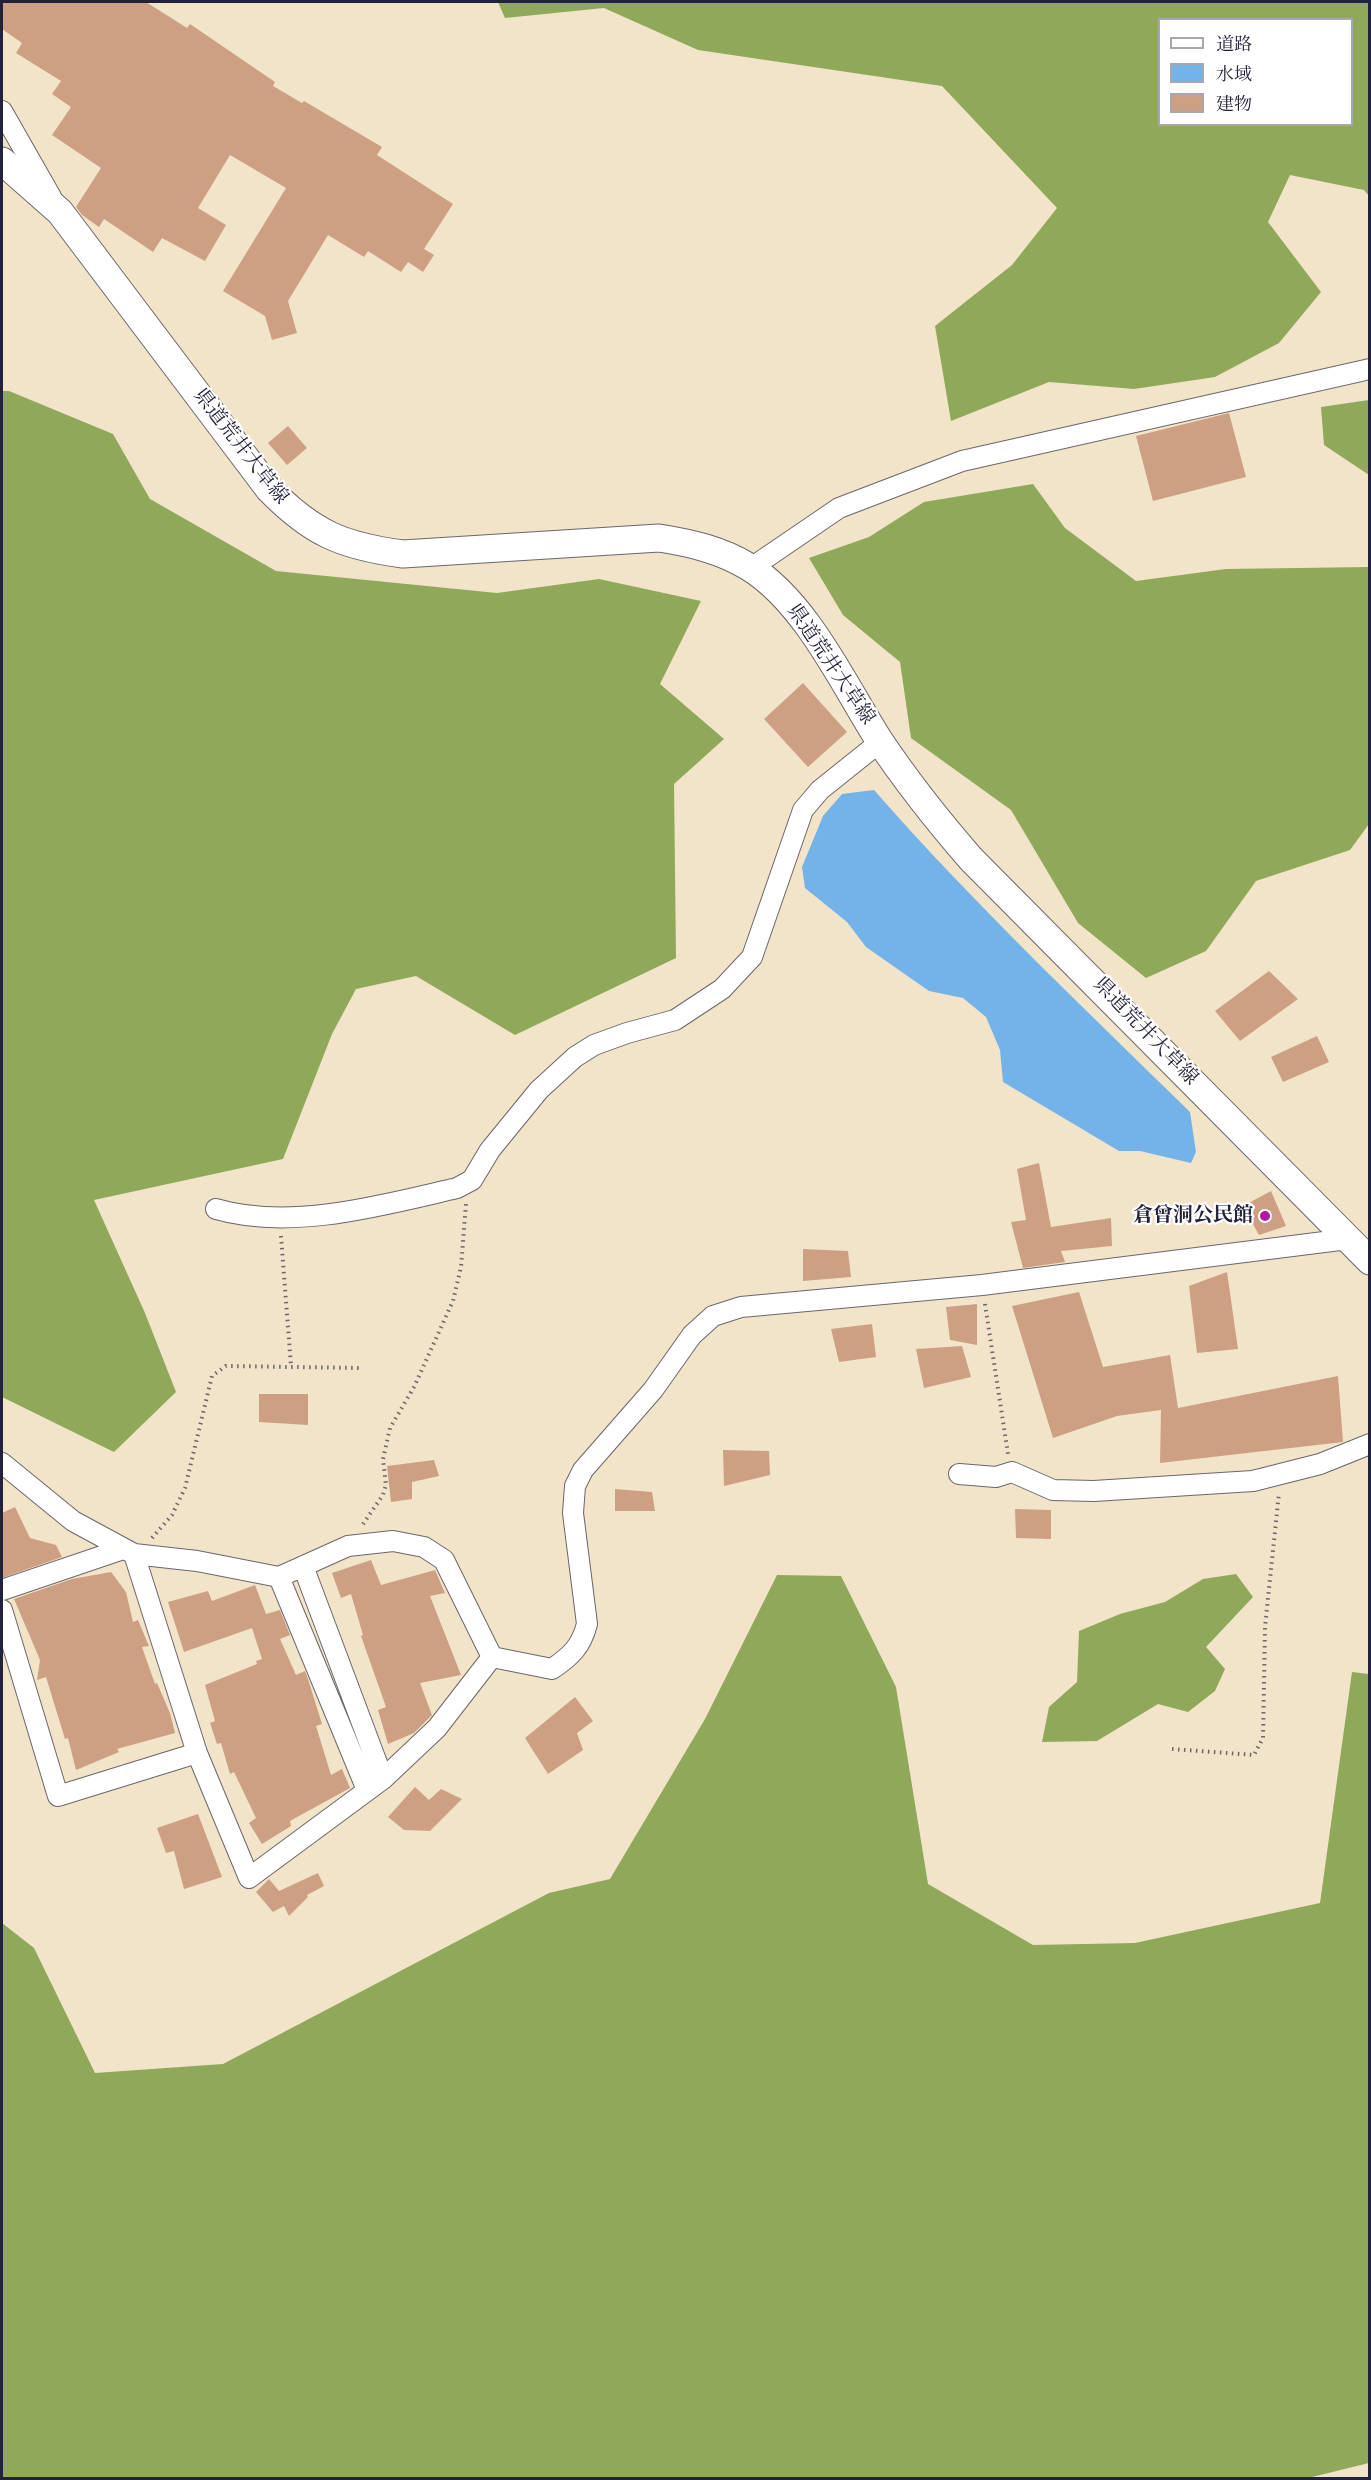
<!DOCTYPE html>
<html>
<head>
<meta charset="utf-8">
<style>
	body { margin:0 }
	#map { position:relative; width:1371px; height:2480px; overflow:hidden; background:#f2e4c8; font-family:Cardo,"Noto Serif JP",serif }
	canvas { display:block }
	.frame { position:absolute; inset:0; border:3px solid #22223b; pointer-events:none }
	.legend { position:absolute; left:1158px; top:18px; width:195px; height:108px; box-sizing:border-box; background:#fff; border:2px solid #a7a7b1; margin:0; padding:8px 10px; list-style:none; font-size:18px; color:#22223b }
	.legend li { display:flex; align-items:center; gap:12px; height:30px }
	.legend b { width:30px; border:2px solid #a7a7b1 }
</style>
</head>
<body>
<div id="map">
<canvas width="1371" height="2480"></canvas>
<div class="frame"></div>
<ul class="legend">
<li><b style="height:8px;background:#fff"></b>道路</li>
<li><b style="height:16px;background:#74b3e7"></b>水域</li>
<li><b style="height:16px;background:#cda084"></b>建物</li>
</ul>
</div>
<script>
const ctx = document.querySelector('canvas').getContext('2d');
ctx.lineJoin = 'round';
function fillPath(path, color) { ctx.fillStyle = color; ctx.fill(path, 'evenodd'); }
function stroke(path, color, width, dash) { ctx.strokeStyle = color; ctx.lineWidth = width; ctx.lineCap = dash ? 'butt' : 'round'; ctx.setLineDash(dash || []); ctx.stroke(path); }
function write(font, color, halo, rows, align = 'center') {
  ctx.font = font + ' Cardo,"Noto Serif JP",serif'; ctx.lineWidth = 4.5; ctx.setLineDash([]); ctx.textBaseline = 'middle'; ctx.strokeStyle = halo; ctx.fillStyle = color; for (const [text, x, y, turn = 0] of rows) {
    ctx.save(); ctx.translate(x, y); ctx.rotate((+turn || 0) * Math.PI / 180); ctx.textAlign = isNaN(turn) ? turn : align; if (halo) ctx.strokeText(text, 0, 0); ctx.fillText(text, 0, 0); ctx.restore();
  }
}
const forest = new Path2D(`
	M498,2H1369V196L1364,190L1290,175L1268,222L1321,292L1279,343L1215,377L1134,389L1049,382L951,421L935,326L1012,265L1057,208L942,86L698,50L604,8L505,18ZM1160,20H1352V124H1160Z
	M2,391H9L113,434L150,499L276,571L497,593L599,579L701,601L660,684L724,739L674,784L676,958L515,1035L416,976L356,989L332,1034L283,1159L94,1200L145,1313L176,1392L114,1452L2,1397Z
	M1369,400H1370L1369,475L1324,445L1321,407Z
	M1033,484L1065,528L1136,581L1226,569L1369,567V824L1350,850L1256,881L1206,951L1146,978L1078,923L1011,810L911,738L900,662L843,615L809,558L869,537L924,502Z
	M1236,1574L1253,1597L1206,1647L1225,1669L1215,1691L1188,1712L1158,1704L1097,1741L1042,1742L1049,1707L1077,1682L1079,1631L1120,1614L1165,1602L1203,1579Z
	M777,1575L841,1576L896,1687L928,1884L1033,1945L1135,1943L1320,1903L1352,1672L1369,1674V2463L1308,2478H2V1923L34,1948L95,2073L223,2064L549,1893L610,1879L705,1719Z`);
const water = new Path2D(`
	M874,790C973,903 1083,1007 1190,1112L1196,1152L1191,1163L1140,1151H1119L1003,1082L1000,1050L986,1017L963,998L929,991L866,947L847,922L805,888L802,867L823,816L842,794Z`);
const building = new Path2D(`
	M2,2H146L187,28L190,24L275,82L273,86L302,103L304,101L382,147L377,155L453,204L424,249L434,255L423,272L408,262L401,272L368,251L364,257L328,235L288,301L297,333L272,340L265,316L223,291L286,188L230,155L198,208L226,225L205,261L162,238L153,252L104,219L99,227L82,215L76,207L101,168L52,135L71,107L52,94L61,81L16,53L22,43L2,29Z
	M1229,413L1246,477L1153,501L1136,436Z
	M288,426L307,448L287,465L268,443Z
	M803,683L847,732L808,767L764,719Z
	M1269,971L1298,999L1240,1041L1215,1011Z
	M1317,1036L1329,1062L1283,1082L1271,1057Z
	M1039,1163L1051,1227L1111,1218L1112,1246L1061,1251L1065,1262L1023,1268L1011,1222L1026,1220L1017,1169Z
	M1271,1191L1286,1226L1259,1235L1243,1206Z
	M803,1249L848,1251L851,1277L803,1281Z
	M1227,1272L1238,1349L1197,1353L1189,1286Z
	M1079,1292L1103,1367L1170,1355L1178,1408L1338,1376L1343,1442L1160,1463L1161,1410L1117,1416L1053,1438L1012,1306Z
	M977,1304V1345L950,1340L946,1307Z
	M872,1324L876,1357L839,1362L831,1329Z
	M962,1346L971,1377L924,1388L916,1349Z
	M259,1394H308V1425L259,1422Z
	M723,1450L769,1451L770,1475L724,1486Z
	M434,1460L439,1476L412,1482V1499L391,1502L387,1466Z
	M615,1489L652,1492L655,1511H615Z
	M15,1507L30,1538L56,1545L62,1557L2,1578V1513Z
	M1015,1509L1051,1510V1539L1016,1538Z
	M371,1560L381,1585L435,1570L445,1593L430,1596L461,1675L420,1683L432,1715L414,1733L388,1744L378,1710L386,1707L361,1636L363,1635L351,1594L341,1598L332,1573Z
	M111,1572L126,1592L133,1622L138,1620L149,1646L142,1647L155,1684L157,1683L170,1713L175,1733L117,1749L119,1752L76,1770L68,1738L65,1739L46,1677L37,1680L40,1660L14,1599L72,1579Z
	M255,1585L266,1614L280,1610L290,1635L280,1639L296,1675L305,1671L308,1679L322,1724L316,1726L331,1775L342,1769L350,1788L290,1821L291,1826L262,1844L249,1823L256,1818L234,1772L230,1774L221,1743L217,1744L210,1723L215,1721L205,1685L257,1664L256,1661L262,1659L252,1628L184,1652L168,1602L208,1591L212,1601Z
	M575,1697L593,1721L577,1733L583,1750L548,1774L525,1738Z
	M415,1787L429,1800L441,1789L462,1799L430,1831L404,1830L388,1817Z
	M198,1814L222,1877L184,1889L174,1851L166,1853L157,1828Z
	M318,1873L324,1886L307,1895L308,1897L289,1916L284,1906L273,1912L256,1892L269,1879L279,1891Z`);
const path = new Path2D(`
	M281,1236L291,1366
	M985,1304L1008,1454
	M363,1524L383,1495L386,1485L383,1459L390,1428L414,1387L453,1301L461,1267L466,1204
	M152,1538L172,1515L185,1488L212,1376L226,1366L360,1368
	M1172,1749L1254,1755L1263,1738L1265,1627L1279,1493`);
const minor = new Path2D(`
	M2,111L51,197
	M751,568L839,508L962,461L1370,369
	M216,1209C291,1231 383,1205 457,1188L472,1180L490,1150L539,1090L575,1057L594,1045L627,1033L675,1020L722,989L752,957L803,810L820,790L880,742
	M2,1463L73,1521L134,1554L197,1561L279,1577L348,1546L393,1541L424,1547L444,1560L492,1657
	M959,1474L996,1477L1012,1472L1053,1490L1094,1491L1253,1481L1320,1464L1370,1444
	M134,1554L197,1753
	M303,1566L383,1779
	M279,1577L367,1790
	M2,1590L123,1549
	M2,1610L58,1796L197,1753L249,1878L383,1779L437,1728L492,1657
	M492,1657L552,1669C571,1656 581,1647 587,1624L573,1513L575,1486L583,1470L653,1390L692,1335L713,1316L741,1307L982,1285L1348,1239`);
const secondary = new Path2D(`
	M2,161L60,212L269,489C312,533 342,546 403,554L659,538C691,543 721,550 749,567C806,602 844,685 879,740C907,782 938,821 971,859L1370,1261`);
const markers = [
	[1265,1216,6,"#b5179e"]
];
const streetNames = [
	["県道荒井大草線",240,447,52],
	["県道荒井大草線",830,665,56],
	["県道荒井大草線",1145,1032,46]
];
const poiNames = [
	["倉曾洞公民館",1253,1216]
];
fillPath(forest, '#90a859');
fillPath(water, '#74b3e7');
fillPath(building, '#cda084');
stroke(minor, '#6b666c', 22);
stroke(secondary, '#6b666c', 29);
stroke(path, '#6b666c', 4, [1.5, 4.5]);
stroke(minor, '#fff', 20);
stroke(secondary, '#fff', 27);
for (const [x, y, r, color] of markers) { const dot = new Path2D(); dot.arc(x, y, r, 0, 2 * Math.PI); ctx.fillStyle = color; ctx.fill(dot); stroke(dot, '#fff', 2); }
write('20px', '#22223b', '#fff', streetNames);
write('bold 20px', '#22223b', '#fff', poiNames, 'right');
</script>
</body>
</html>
